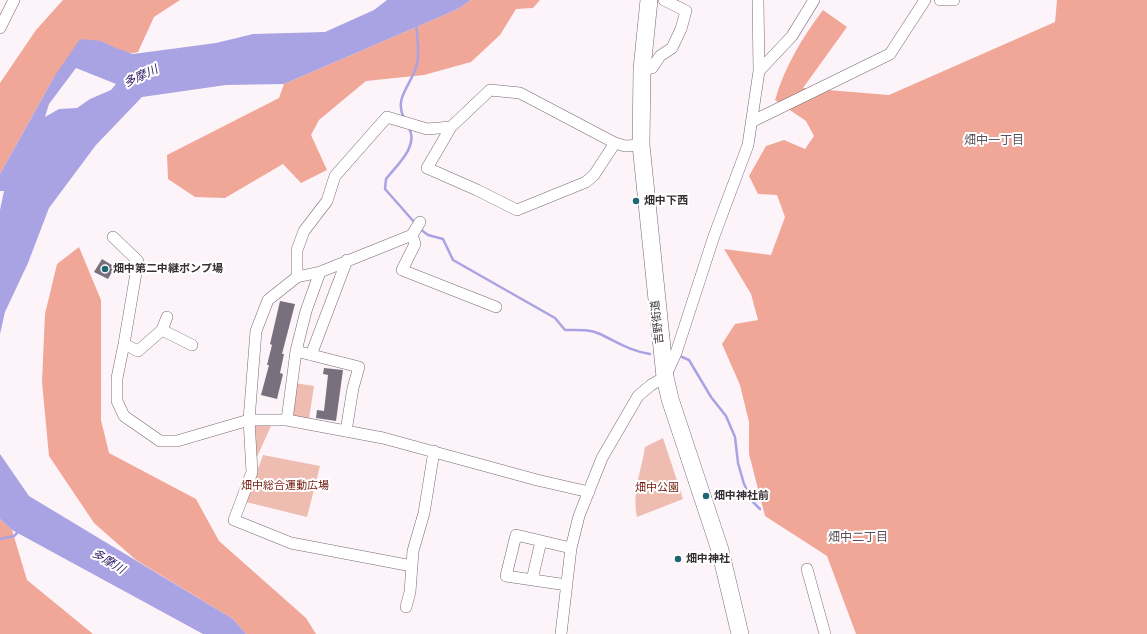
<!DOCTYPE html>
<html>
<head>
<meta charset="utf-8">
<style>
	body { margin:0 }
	canvas { display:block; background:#fdf4fa }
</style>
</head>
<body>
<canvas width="1147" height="634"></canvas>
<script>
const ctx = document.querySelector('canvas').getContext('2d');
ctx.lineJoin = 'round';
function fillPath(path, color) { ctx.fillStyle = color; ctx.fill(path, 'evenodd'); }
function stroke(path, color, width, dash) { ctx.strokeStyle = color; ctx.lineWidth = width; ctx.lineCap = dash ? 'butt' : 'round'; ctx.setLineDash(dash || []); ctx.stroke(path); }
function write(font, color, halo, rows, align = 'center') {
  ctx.font = font + ' Roboto,"Noto Sans JP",sans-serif'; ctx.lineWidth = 4; ctx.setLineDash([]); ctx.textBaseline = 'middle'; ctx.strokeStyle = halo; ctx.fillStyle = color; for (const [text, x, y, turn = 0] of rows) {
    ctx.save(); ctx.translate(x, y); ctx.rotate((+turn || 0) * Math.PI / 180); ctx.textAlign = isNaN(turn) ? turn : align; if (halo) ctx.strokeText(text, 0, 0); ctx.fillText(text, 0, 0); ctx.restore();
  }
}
const green = new Path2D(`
	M295,383L314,386L309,419L290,416Z
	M255,425L271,426L257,457Z
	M663,438L683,499L637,517C632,491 641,473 645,447Z
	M263,455L320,466L307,517L246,502Z`);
const forest = new Path2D(`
	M63,0H180L154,17L138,52C126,56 111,46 101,41L54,77L0,174V83L36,30Z
	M471,0H540L533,8L516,9L500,35L471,62L424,75L366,81L319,120L311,135L327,170L301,183L283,164L225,198L195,197L168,179L167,155L279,98L284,84L458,9Z
	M1057,0H1147V634H856L827,556L765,516L749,454V422L740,385L722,344L735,324L758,320L751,294L724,249L771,255L785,217L777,195L758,194L749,176L766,146L784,140L805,149L814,136L806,121L775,100C785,66 802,38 823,10L847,27L803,88L889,95L1055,22Z
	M79,247L101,300V420L109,453L196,499L219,541L306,618L316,634H246L233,619L136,560L94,523L49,456L42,382L45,314L57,264Z
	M0,519L12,530L27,580L93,634H0Z`);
const water = new Path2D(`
	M387,0H471L458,9L284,84L226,85L142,97L96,145L49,208L28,263L5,312L0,334V210L4,191H0V174L54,77L80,39L101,41L116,48L133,54L216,43L253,34L325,32L374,10ZM76,68L116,84L111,90L90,99L77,108L59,109L45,117L49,104Z
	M0,454L29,496L233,619L246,634H203L12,530L0,519Z`);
const stream = new Path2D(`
	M404,118C393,98 413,83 417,64C420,52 417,36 416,24
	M409,128C419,146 397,165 386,179L385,189L415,223
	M420,229L428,235L443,239L453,260L555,318L565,330C577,330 589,329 600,334C617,342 630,351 650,354
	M682,357L689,360L711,397L726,416L735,437L738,463L744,484L753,502L760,509
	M0,539L14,536L19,531`);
const building = new Path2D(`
	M102,259L115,267L108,279L94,272Z
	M280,301L295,304L282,354H284L280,373L283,374L277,399L261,395L269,365H267L272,345L270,344Z
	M324,368L343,370L336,421L316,418L317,410L324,411L328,375L323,374Z`);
const street = new Path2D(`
	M940,0H954
	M0,28L14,0
	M642,69L652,68L660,56L672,48L681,29L686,11L664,0
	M759,71L792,36L814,0
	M753,121L890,54L925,0
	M451,127L427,168L477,190L517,210L586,182L594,175L615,143
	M412,235L415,244L402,270L496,307
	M113,237L138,261L124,344L117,378V401L124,416L160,441H177L249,420H287L383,438L537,480L589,492
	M297,277V250L304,231L327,201L335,176L387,117L427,129L451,127L490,90L520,93L615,143L625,146L641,145
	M162,330L192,345
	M124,344L138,351L162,330L167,317
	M296,351L359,367L353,388L346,431
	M311,355L347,260
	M287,420L296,351L306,311L320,272
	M412,566L291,543L234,520L252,472L249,420L256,331L268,300L297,277L320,272L412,235L420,222
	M807,569L825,634
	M532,580L541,541
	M567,585L506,576L516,535L571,548
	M406,607L410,592L413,551L424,513L434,451
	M561,634L571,548L579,516L602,458L638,396L651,385L665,377L676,353L714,236L748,145L759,71L758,0`);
const primary = new Path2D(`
	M649,0L642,69L641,145L665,377L670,399L720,550L740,634`);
const markers = [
	[636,201,4,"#1d6673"],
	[105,269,4,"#1d6673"],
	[706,496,4,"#1d6673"],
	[678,559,4,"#1d6673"]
];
const poiNames = [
	["畑中下西",644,201],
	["畑中第二中継ポンプ場",113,269],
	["畑中神社前",714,496],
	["畑中神社",686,559]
];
const streetNames = [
	["吉野街道",658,322,-96]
];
const parkNames = [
	["畑中総合運動広場",285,486],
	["畑中公園",657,488]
];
const waterNames = [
	["多摩川",141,77,-25],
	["多摩川",108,562,31]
];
const neighbourhoodNames = [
	["畑中一丁目",994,141],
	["畑中二丁目",858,538]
];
fillPath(green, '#efbcb1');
fillPath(forest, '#f1a798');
fillPath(water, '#aaa3e3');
stroke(stream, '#aaa3e3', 2.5);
fillPath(building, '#78707c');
stroke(street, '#776a72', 12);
stroke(primary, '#776a72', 18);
stroke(street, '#fff', 11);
stroke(primary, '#fff', 17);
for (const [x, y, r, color] of markers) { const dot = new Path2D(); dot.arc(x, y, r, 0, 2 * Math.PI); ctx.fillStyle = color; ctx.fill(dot); stroke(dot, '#fff', 1.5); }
write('bold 11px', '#363034', '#fff', poiNames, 'left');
write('11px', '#363034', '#fff', streetNames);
write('11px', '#731d11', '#fff', parkNames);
write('italic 12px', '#2d1962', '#fff', waterNames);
write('12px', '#5d5159', '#fff', neighbourhoodNames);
</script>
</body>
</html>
